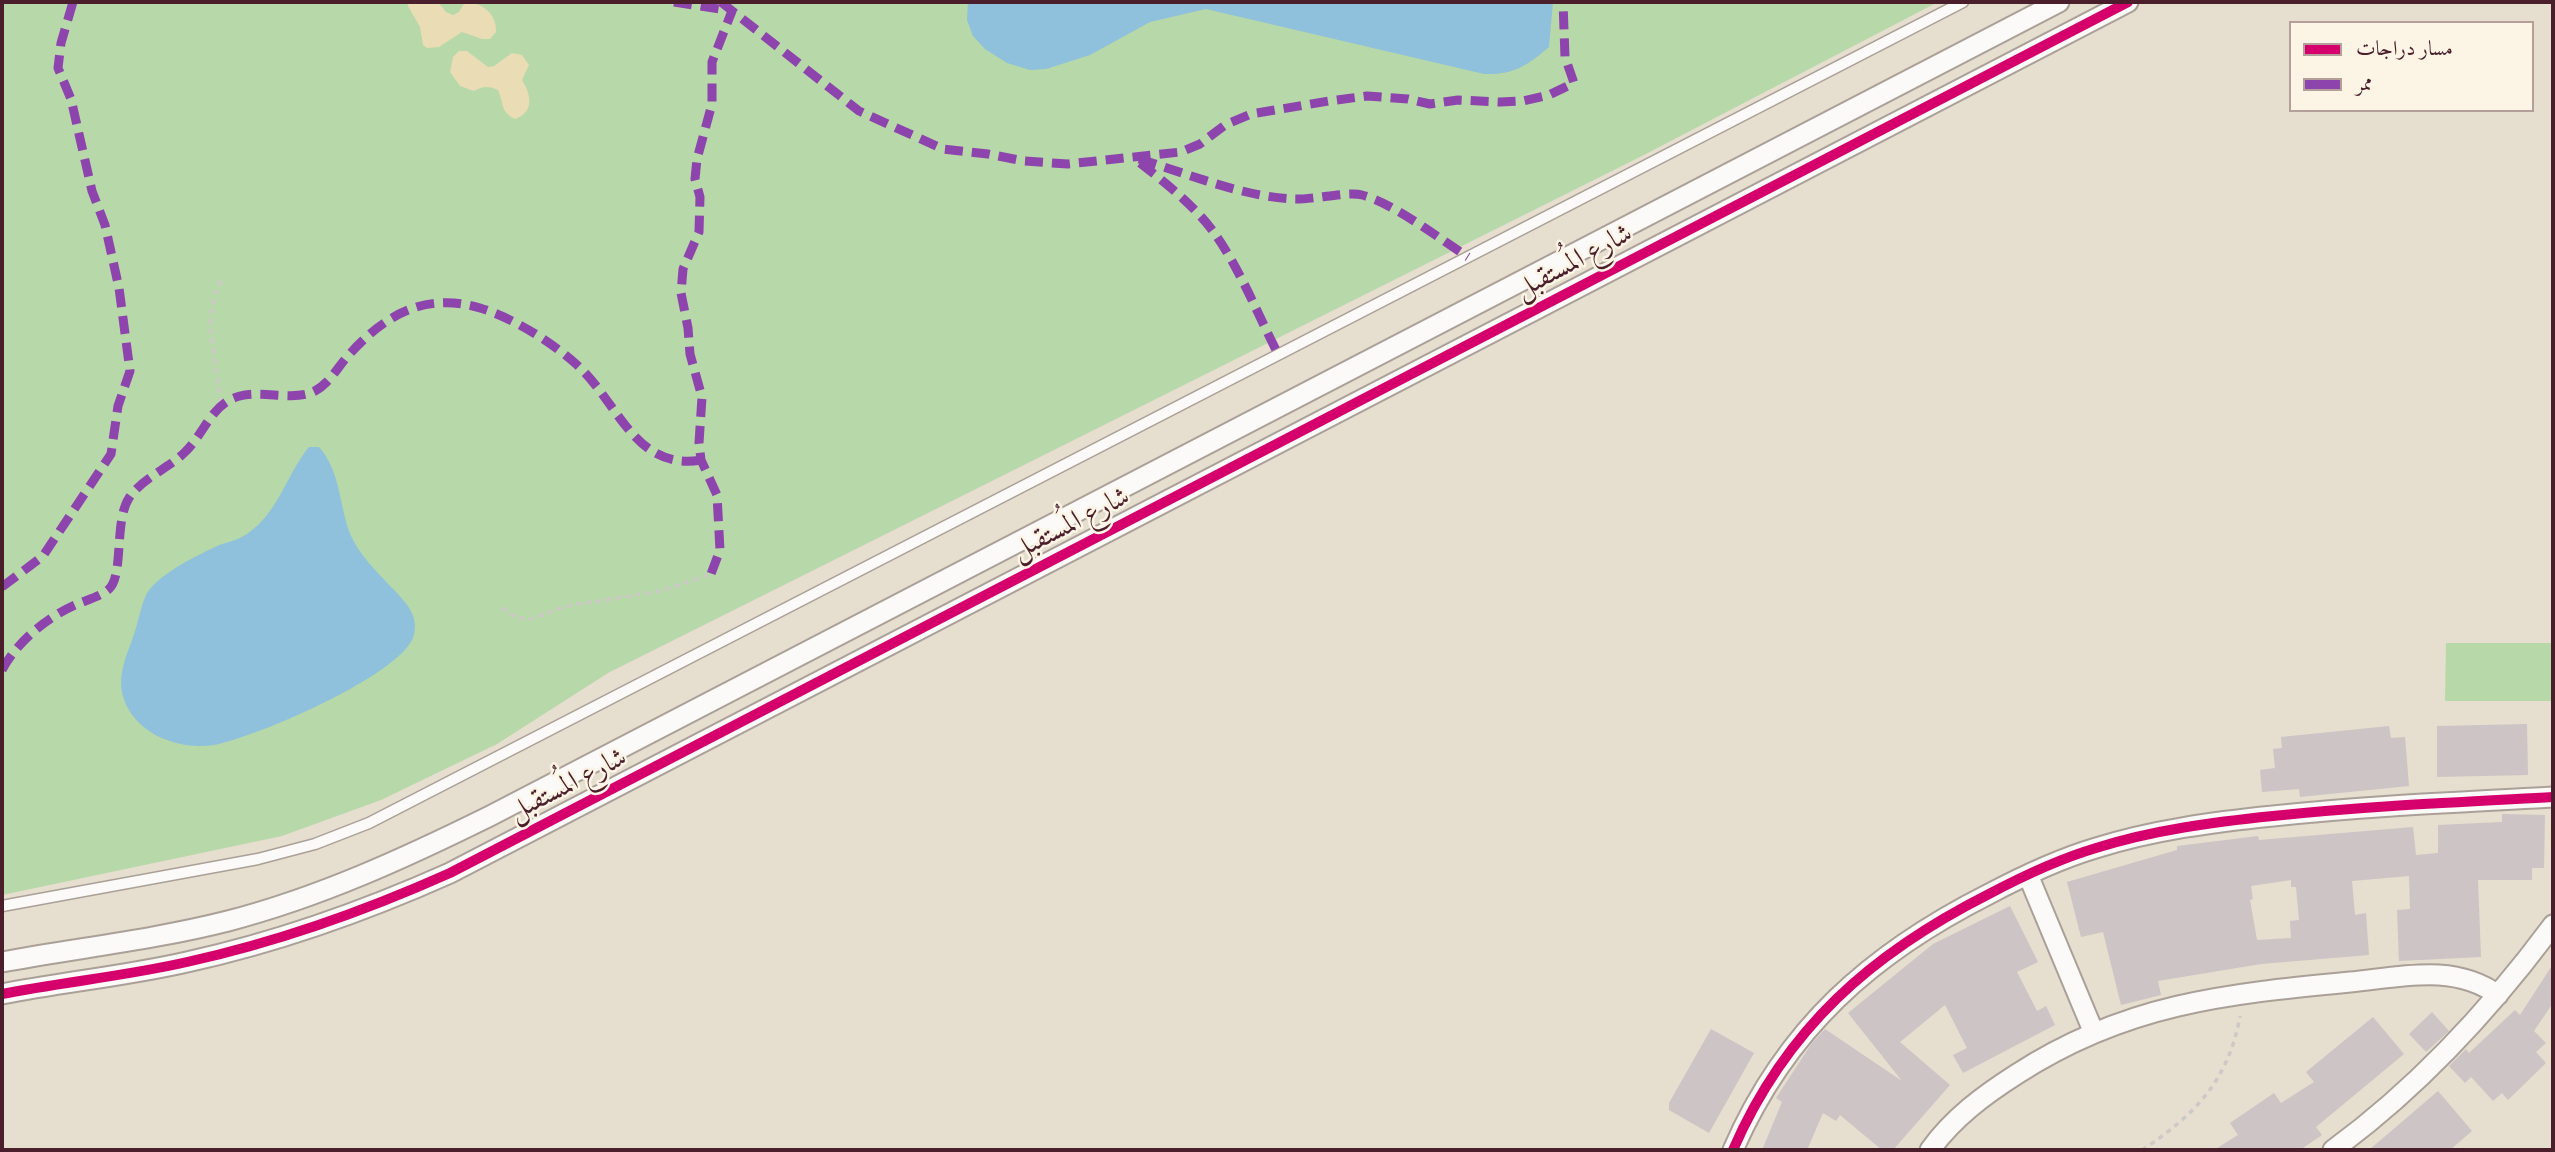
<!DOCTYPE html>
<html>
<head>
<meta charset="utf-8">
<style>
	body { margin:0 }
	#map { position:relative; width:2555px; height:1152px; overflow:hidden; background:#e6dece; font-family:Vollkorn,Amiri,serif }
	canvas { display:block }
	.frame { position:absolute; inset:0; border:4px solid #4a1f2b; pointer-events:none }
	.legend { position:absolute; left:2289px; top:21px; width:245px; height:91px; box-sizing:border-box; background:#fcf5e5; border:2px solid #b59f9b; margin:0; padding:9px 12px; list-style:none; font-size:21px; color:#4a1f2b }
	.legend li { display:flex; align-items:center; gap:14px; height:35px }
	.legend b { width:35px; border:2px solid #b59f9b }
</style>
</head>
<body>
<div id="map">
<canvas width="2555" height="1152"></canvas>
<div class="frame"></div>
<ul class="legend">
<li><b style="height:9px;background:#d6006c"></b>مسار دراجات</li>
<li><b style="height:9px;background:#8e44ad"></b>ممر</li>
</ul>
</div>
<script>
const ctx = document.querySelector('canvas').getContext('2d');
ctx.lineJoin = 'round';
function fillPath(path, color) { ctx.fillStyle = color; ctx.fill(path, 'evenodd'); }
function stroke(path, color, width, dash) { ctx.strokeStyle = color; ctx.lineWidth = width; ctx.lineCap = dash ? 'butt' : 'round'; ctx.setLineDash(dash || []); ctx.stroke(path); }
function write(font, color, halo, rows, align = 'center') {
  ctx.font = font + ' Vollkorn,Amiri,serif'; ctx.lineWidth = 5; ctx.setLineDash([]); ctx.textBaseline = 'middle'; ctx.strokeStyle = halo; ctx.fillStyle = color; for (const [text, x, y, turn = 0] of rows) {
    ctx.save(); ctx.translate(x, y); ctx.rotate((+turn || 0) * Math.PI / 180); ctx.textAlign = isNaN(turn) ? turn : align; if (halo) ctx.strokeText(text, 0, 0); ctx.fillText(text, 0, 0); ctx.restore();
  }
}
const green = new Path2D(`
	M2,2H1938L1640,157L608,673L497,744L381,800L282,836L2,895Z
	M2446,643H2553V701H2445Z`);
const sand = new Path2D(`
	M408,2H438L446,12L453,15L459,12L465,2C482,2 497,14 496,32L490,39H482L462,32L439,47L427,48L423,45L420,27L408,6Z
	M459,51H467L488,67L494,66L512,53L522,55L529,65L522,80C531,94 535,112 515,119C500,112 504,103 498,90C489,86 483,86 474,91L460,86L450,72L453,57Z`);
const water = new Path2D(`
	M968,2H1553L1549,47C1527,66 1513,75 1484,74L1206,9L1150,22L1090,55L1046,69L1030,70L1007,63L985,49L973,36L967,20Z
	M309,447H319C340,471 339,502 349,531C358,555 380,575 397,593C409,606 418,617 414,635C404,674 254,738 214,745C177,751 130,732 122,692C118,670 129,651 135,631C139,619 141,606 146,595C157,575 194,557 215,547C222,543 232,542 240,538C277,519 285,476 309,447Z`);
const building = new Path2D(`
	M2527,724L2528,775L2437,777V726Z
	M2389,726L2391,738L2405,737L2409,786L2300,797L2299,789L2262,792L2260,770L2275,768L2273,749L2282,748L2281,737Z
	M2502,814L2545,815L2544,868H2532V880H2478L2481,957L2399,961L2397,910L2410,909L2409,876L2352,881L2355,915L2366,913L2369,955L2261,964L2158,981L2161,995L2121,1005L2103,932L2081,937L2067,882L2177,850V846L2258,836L2259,840L2413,827L2416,855L2438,853V825L2502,822ZM2291,880V887H2296L2299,920L2290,921L2291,938L2257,940L2250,900L2253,899L2251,886Z
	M2010,906L2038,962L2017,972L2037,1011L2046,1006L2055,1025L1963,1073L1953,1055L1967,1048L1945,1005L1900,1042L1950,1085L1893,1150H1882L1840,1115L1836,1121L1823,1113L1807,1150H1762L1782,1102L1776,1098L1812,1043L1825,1029L1902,1081L1848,1013L1933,944Z
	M2553,964V1003L2534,1031L2546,1043L2536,1052L2546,1063L2508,1100L2502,1093L2493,1101L2471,1077L2465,1083L2449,1066L2466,1049L2469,1053L2515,1010L2520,1015Z
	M2432,1012L2449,1031L2426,1052L2409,1034Z
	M2373,1017L2404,1054L2316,1127L2322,1135L2300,1150H2214L2238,1135L2230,1123L2274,1093L2281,1103L2314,1082L2306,1072Z
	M1711,1029L1754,1053L1709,1133L1669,1110V1103Z
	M2438,1091L2472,1131L2450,1150H2369Z`);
const path = new Path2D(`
	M221,403L210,326L213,302L223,275
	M502,608L517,618L531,619L566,606L661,591L711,574
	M2142,1150C2194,1116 2229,1080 2240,1016`);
const service = new Path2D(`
	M2,906L258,859L315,844L369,823L1963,2`);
const minor = new Path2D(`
	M2028,875L2094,1033
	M2,962C77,948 153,940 228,921C320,897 405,858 490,816L2059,2
	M2,994C63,982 126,976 187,962C278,942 365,911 450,873L2128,2
	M1733,1150C1786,1028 1872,953 1989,894C2023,876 2059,859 2096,848C2153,830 2214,822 2273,816C2366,806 2460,802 2553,797
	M1930,1150C1953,1118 1984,1095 2017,1074C2125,1004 2225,994 2350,982C2401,977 2454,963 2498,995
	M2333,1150C2419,1087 2490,1010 2553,925`);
const quiet = new Path2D(`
	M674,2L732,11L712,62V104L697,159L695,179L700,197L699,232L683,269L681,293L688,328L690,354L702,397L699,443L701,460L717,495L720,550L711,574
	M721,2L859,111L943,149L988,154L1024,161L1068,164L1181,152L1200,144L1225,125L1251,114L1329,101L1367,96L1408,99L1430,104L1458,100L1500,102L1523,101L1549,95L1574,83L1565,57L1563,2
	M1139,159C1189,174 1240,196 1293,199C1312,200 1349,191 1362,195C1393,203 1440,239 1468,257
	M1140,163C1167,184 1196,207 1215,234C1241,271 1258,315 1278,354
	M2,587L43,556L111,454L118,406L130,371L119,288L105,225L92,191L71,99L58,68L61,43L73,2
	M2,670C17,642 46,618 75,605C86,600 100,597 109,589C124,575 114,521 129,498C143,477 170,468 186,451C205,432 212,403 240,396C262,390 293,401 313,392C328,385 336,370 346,358C382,317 423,291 480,308C513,318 550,341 576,364C618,401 634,471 701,460`);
const cycleway = new Path2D(`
	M2,994C63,982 126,976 187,962C278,942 365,911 450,873L2128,2
	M1733,1150C1786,1028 1872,953 1989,894C2023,876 2059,859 2096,848C2153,830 2214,822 2273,816C2366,806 2460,802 2553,797`);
const streetNames = [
	["شارع المُستقبل",1575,264,-28],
	["شارع المُستقبل",1072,526,-27],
	["شارع المُستقبل",569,787,-27]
];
fillPath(green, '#b7d8a9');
fillPath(sand, '#eadcb4');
fillPath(water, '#8fc0dc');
fillPath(building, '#ccc4c5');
stroke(service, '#aaa098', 13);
stroke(minor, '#aaa098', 23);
stroke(path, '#cdc9c6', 3.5, [5, 5]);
stroke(service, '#fbfaf8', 10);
stroke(minor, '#fbfaf8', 19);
stroke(quiet, '#8e44ad', 9, [18, 9]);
stroke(cycleway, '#d6006c', 10);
write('28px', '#4a1f2b', '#fcf5e5', streetNames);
</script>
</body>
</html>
